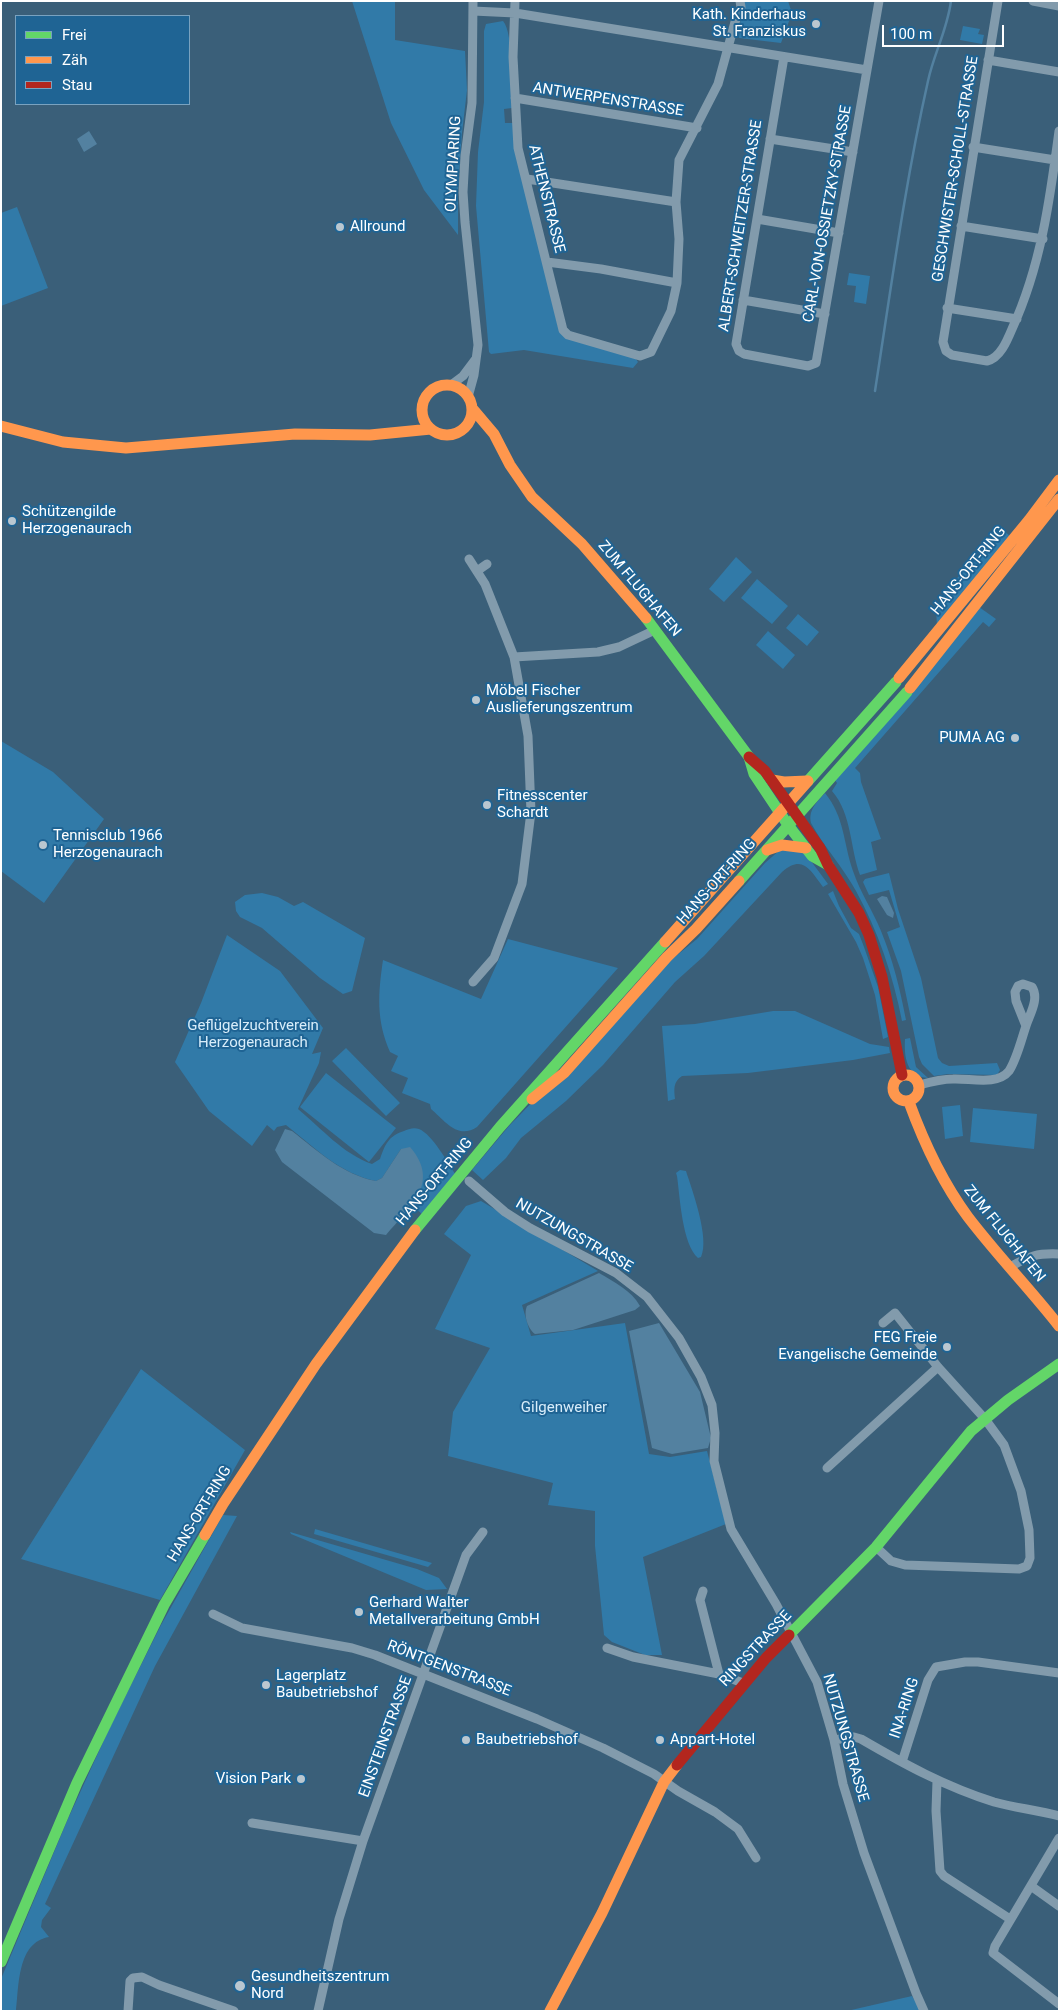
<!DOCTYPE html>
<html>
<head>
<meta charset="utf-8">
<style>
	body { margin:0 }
	#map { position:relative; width:1060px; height:2012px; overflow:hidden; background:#3a5f79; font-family:Roboto,sans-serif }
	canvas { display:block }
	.frame { position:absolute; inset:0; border:2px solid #fff; pointer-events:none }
	.legend { position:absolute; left:15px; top:15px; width:175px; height:90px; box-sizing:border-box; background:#1f6494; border:1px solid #79a2bf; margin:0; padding:6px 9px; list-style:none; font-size:15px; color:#fff }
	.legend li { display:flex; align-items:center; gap:10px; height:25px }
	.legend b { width:25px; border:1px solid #79a2bf }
	.scale { position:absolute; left:882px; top:25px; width:122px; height:22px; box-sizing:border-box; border:2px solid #fff; border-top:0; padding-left:6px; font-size:15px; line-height:18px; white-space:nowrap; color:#fff; -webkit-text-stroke:4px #1f6494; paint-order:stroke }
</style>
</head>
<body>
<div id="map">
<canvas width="1060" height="2012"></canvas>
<div class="frame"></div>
<ul class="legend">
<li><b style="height:6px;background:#63d668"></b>Frei</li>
<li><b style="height:6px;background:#ff974d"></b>Zäh</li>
<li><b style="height:6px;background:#b3261e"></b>Stau</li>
</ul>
<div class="scale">100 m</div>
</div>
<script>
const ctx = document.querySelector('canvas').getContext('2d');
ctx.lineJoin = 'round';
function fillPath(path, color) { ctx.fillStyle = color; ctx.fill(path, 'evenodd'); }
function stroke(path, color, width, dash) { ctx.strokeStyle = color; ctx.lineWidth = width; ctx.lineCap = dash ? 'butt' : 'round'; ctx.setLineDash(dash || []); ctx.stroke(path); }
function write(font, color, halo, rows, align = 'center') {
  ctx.font = font + ' Roboto,sans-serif'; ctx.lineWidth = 4; ctx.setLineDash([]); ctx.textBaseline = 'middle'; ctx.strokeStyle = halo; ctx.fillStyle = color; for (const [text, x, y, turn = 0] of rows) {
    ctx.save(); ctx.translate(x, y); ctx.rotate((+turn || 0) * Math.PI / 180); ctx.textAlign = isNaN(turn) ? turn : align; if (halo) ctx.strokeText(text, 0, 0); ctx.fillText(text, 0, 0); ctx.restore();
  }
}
const green = new Path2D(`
	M352,1H395V40L465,51L467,90L462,133L458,191V235L424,190L391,123Z
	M742,1H788L792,13L781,43L739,38Z
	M503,21C514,33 511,90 512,108L504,109L505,123H513L558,326L636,359L638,362L633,368L524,350L491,354L489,352L476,206L478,152L484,102V31L486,24Z
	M963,26L980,29L978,34L984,35L982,44L960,40Z
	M17,207L48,288L1,306V213Z
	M849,273L870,276L866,304L854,302L856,286L847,285Z
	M1002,529L1010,536L937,626L936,609L948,588Z
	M736,557L752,572L724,602L709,589Z
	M757,579L788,606L772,624L741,598Z
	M979,607L996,619L989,627L983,622L855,768L860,773L861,782L881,839L871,842L877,870L860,875C850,848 852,814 832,791L837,783L835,780Z
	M798,614L819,632L807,646L786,628Z
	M768,631L795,655L783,669L756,645Z
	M1,741L53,772L104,819L44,903L1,871Z
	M825,793C845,818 843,842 853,871C860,892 873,911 881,931C893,960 900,989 906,1020L902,1021C893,975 878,931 856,891C843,867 824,847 811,823C808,810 817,802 825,793Z
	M781,849L805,853L828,884L823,887C810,870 803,854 782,872L704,956L675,982L603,1065L566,1101L521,1138L506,1158L483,1180L472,1170L509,1126L671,960L697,939L765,863Z
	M889,873L898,909L921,978L938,1058L942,1063L949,1066L997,1063L1000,1070L997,1075L948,1074L934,1076L922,1064L919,1057L901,971L887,932L900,927L889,890L869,895L863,882L865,879Z
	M833,891L839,906L851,928L859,934L864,947L878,987L888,1037L883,1039L875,995L863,958L856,942L828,894Z
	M262,893L278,897L294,906L303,902L365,938L352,991L343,994L320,978L262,928L240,917L236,911L235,902L245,895Z
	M227,935L280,971L323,1028L312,1054L321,1052L319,1063L298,1109C321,1128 343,1154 372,1164L380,1159C385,1145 388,1136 404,1131C408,1129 414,1127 419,1129C433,1135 447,1162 456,1175L423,1215L414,1207L422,1191L401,1149L382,1178L376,1181C340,1174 314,1147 286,1125L277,1127L274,1131L267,1125L252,1146L209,1111L175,1062L201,1003Z
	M508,939L618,968L477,1127C458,1140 445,1121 431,1109L430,1104L402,1093L408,1078L391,1071L398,1056L390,1052C376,1020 378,994 383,960L481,999Z
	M773,1011H795L870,1044L889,1047L890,1053L853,1060L748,1073L682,1076C673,1082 674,1089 675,1099L668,1101L662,1026L695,1024Z
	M910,1038L916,1067L928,1078C906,1077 904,1056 905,1039Z
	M346,1048L400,1103L386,1116L332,1061Z
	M326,1073L396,1128L369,1162L300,1107Z
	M960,1105L963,1136L945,1139L942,1107Z
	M973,1108L1037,1114L1034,1149L970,1142Z
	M680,1170L686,1171C692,1190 710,1238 701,1257L698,1258C682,1244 680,1197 677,1176L676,1173Z
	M481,1201L598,1271L522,1305L531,1336L625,1323L649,1454L670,1457L707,1451L726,1524L643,1557L662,1655H645L612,1642L604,1635L595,1546V1511L548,1505L553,1483L448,1456L453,1412L490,1348L435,1329L471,1255L444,1234L466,1206Z
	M141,1369L245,1450L160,1600L21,1559Z
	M223,1515L237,1516L155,1666L45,1904L51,1908L42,1920L41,1927L49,1937C17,1942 19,1987 16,2011H1V1979L67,1821L110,1727L161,1625Z
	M315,1529L432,1563L428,1567L314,1534Z
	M290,1532L417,1569L439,1578L447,1589L426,1590L291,1534Z
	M912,1996L922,2011H847Z`);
const water = new Path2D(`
	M89,131L97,144L84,152L77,139Z
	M882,896L887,897L894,913L893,918L887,915L877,899Z
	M285,1129L292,1131C318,1151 343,1175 376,1181L382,1178L401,1149L410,1147C441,1183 410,1207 386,1235L374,1233L282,1162L275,1150Z
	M599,1273C614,1282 631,1290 640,1306L635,1310L573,1330L535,1334C528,1329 523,1315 527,1306Z
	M659,1323L700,1392L711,1438L708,1448L672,1454L652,1448L629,1331Z`);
const stream = new Path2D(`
	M875,391C891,288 905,183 928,81C934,53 947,31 951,1`);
const street = new Path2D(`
	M515,1L513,57L518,148L563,330L568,335L640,356L651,352L671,311L677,283L679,239L676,202L679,160L718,84L735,22L741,7L740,1
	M998,1L943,342L946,351L952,355L987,361C1000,358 1007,341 1012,329C1041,266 1050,199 1059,131
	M1033,1L1059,6
	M473,11L515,13L867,70
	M784,57L736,344L739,351L744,354L808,366L816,363L879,1
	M988,60L1059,72
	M515,98L697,128
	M770,139L853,152
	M973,147L1055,160
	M527,179L676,202
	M757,219L839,233
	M961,226L1043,239
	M547,262L601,269L677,283
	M743,300L825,314
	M947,308L1017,319
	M451,385L463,376L475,360
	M468,397L474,375L478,345L465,222L463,192L465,156L472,103L473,1
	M469,559L485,584L514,657
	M477,571L487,564
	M473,982L494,958L522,884L531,812L528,736L514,657L598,652L619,647L655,630
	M919,1085C930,1082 941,1079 953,1079C970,1078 997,1086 1009,1071C1017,1059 1022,1037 1027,1023C1031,1012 1039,998 1032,987L1023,984L1018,986L1015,992L1016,1001L1026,1026
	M469,1181L505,1212L530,1228L616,1273L647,1297L679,1338L701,1377L712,1405L715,1433L714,1461L731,1529L776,1604L817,1682L834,1740L843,1784L864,1853L916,1993L924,2011
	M1010,1267C1029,1256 1037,1253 1059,1254
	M827,1468L938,1367
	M876,1547L891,1561L905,1565L1019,1569L1027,1566L1030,1558L1029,1530L1021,1491L1004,1445L985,1419L938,1367L895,1313L883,1323
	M703,1591L700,1600L719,1674
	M213,1614L242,1628L352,1648L375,1655L537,1719L603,1748L654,1774L678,1791L715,1812L738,1829L756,1858
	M607,1648L633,1657L719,1674L743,1683
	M834,1740L854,1737L861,1739C904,1764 946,1787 994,1802C1015,1808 1038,1810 1059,1816
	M902,1762L928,1680L936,1667L965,1662H978L1059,1673
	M937,1781L936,1811L940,1871L944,1876L1010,1919
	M252,1823L363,1841
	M1059,1838L995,1946L993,1953L1059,2004
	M1031,1886L1059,1906
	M128,2011L130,1981L133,1978L142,1977L159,1985L234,2011
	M318,2011L339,1919L363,1841L466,1555L483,1532`);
const fast = new Path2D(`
	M646,618L749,757L754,774L788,825L812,856L828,865
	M808,781L896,682
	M739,881L907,692
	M415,1230L500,1127L665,942
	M789,1635L876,1547L971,1431L1008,1400L1059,1364
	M1,1962L77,1783L164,1605L205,1535`);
const slow = new Path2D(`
	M422 410a25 25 0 1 1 50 0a25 25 0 1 1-50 0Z
	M472,408L494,434L510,465L532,497L582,544L646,618
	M1,426L63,442L126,448L295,434L370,435L431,429
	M899,678L1029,520L1059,480
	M910,688L1059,499
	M772,780L784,782L807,781
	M767,850L782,845L806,848
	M665,942L808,781
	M893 1088a13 13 0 1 1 26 0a13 13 0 1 1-26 0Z
	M532,1099L564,1073L667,957L696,929L739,881
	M909,1102C924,1143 942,1182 968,1217C997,1255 1030,1289 1059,1326
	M205,1535L223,1504L316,1364L415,1230
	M550,2011L602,1913L664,1782L677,1765`);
const jam = new Path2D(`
	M749,757L765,771L820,848L828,865L859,913L869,935L882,977L902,1075
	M677,1765L766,1658L789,1635`);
const markers = [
	[816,24,5,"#bac7d0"],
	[340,227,5,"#bac7d0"],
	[12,521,5,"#bac7d0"],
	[476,700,5,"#bac7d0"],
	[1015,738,5,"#bac7d0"],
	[487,805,5,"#bac7d0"],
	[43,845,5,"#bac7d0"],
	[947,1347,5,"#bac7d0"],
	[359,1612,5,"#bac7d0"],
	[266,1685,5,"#bac7d0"],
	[466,1740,5,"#bac7d0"],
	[660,1740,5,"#bac7d0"],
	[301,1779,5,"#bac7d0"],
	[240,1986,6,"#bac7d0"]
];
const poiNames = [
	["Kath. Kinderhaus",806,15,"right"],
	["St. Franziskus",806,32,"right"],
	["Allround",350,227],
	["Schützengilde",22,512],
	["Herzogenaurach",22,529],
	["Möbel Fischer",486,691],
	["Auslieferungszentrum",486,708],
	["PUMA AG",1005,738,"right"],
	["Fitnesscenter",497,796],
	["Schardt",497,813],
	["Tennisclub 1966",53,836],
	["Herzogenaurach",53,853],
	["FEG Freie",937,1338,"right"],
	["Evangelische Gemeinde",937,1355,"right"],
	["Gerhard Walter",369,1603],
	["Metallverarbeitung GmbH",369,1620],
	["Lagerplatz",276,1676],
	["Baubetriebshof",276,1693],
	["Baubetriebshof",476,1740],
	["Appart-Hotel",670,1740],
	["Vision Park",291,1779,"right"],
	["Gesundheitszentrum",251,1977],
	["Nord",251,1994]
];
const streetNames = [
	["ANTWERPENSTRASSE",608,100,9],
	["OLYMPIARING",454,164,-87],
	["GESCHWISTER-SCHOLL-STRASSE",956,169,-81],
	["ATHENSTRASSE",546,199,76],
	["CARL-VON-OSSIETZKY-STRASSE",828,214,-80],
	["ALBERT-SCHWEITZER-STRASSE",741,226,-81],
	["HANS-ORT-RING",969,571,-51],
	["ZUM FLUGHAFEN",639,589,50],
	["HANS-ORT-RING",717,882,-48],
	["HANS-ORT-RING",435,1182,-50],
	["ZUM FLUGHAFEN",1004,1234,51],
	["NUTZUNGSTRASSE",574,1236,30],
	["HANS-ORT-RING",200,1514,-59],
	["RINGSTRASSE",756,1649,-47],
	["RÖNTGENSTRASSE",449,1669,21],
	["INA-RING",905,1708,-72],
	["EINSTEINSTRASSE",386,1737,-70],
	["NUTZUNGSTRASSE",845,1738,74]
];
const parkNames = [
	["Geflügelzuchtverein",253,1026],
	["Herzogenaurach",253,1043],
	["Gilgenweiher",564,1408]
];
fillPath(green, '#317aa8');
fillPath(water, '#5381a0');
stroke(stream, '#5381a0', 2.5);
stroke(street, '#829bac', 9);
stroke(fast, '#63d668', 11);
stroke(slow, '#ff974d', 11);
stroke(jam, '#b3261e', 11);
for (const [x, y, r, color] of markers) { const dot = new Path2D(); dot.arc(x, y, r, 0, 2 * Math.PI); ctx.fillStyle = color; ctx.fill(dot); stroke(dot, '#1f6494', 2); }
write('15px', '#fff', '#1f6494', poiNames, 'left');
write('15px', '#fff', '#1f6494', streetNames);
write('15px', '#d8edfa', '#1f6494', parkNames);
</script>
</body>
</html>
